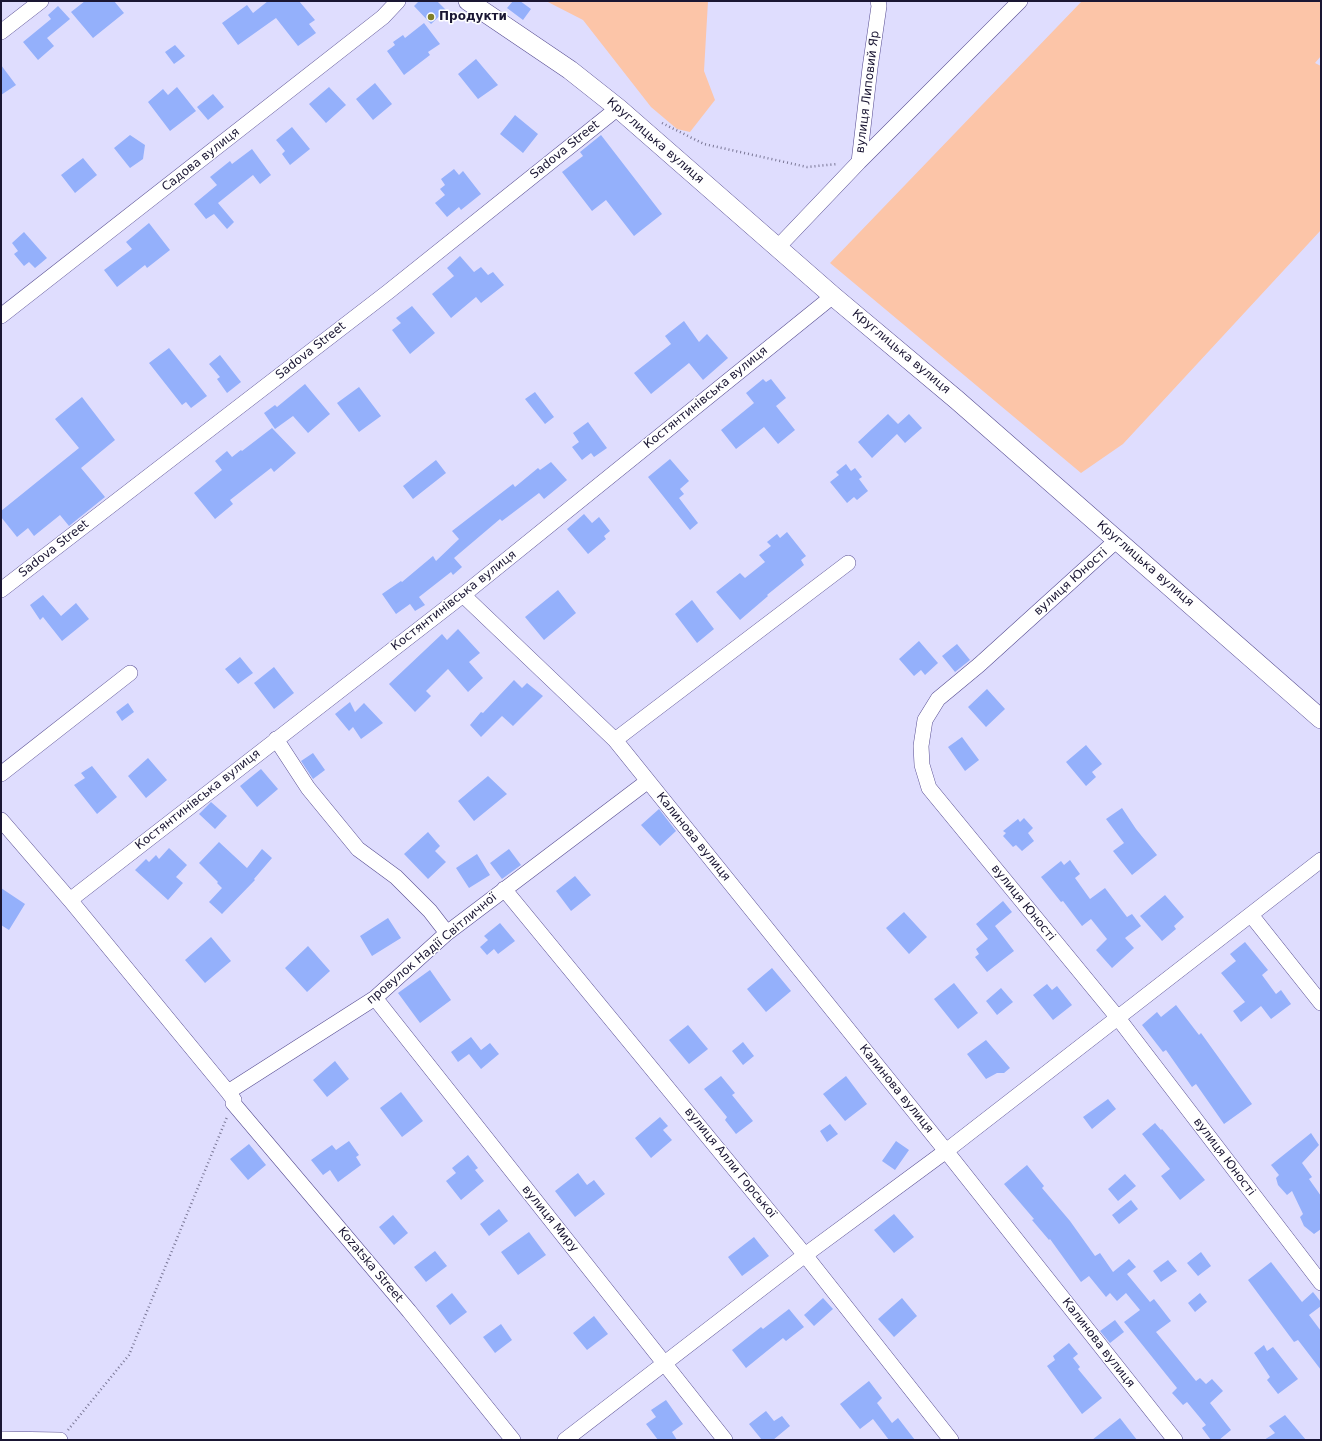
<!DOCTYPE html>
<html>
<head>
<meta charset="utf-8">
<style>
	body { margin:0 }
	#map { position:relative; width:1322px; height:1441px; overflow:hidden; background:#dfddfe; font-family:"DejaVu Sans",sans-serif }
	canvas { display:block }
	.frame { position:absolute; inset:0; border:2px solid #1a1633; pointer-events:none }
</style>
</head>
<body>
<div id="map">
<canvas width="1322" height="1441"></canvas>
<div class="frame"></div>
</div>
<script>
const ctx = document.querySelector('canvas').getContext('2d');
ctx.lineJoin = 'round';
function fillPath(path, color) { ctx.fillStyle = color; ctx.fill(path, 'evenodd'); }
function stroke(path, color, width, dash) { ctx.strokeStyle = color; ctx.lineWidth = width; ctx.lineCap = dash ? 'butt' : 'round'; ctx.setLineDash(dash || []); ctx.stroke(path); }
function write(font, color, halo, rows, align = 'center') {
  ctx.font = font + ' "DejaVu Sans",sans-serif'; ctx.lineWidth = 3; ctx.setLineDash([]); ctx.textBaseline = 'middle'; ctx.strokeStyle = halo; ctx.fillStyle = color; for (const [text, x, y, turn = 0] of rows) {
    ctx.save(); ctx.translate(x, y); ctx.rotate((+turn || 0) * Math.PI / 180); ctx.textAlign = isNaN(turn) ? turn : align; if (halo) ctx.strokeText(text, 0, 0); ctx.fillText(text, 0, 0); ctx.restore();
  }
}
const green = new Path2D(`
	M546,1H708L704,71L715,100L690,132L677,129L651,107L583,20Z
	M1082,1H1321V56L1315,63L1321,66V230L1123,444L1081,473L830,263Z`);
const building = new Path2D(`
	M85,1H114L124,13L93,38L71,12Z
	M268,1H299L315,20L309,24L316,33L298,46L276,18L238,45L222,23L247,5L253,13Z
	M419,1H437L446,10L431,24L414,6Z
	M513,1H520L531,9L523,20L507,8Z
	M58,6L70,19L47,38L54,46L38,60L23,42L51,19L48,15Z
	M424,23L440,44L428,52L430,55L404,75L387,51L395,45L393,42L403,35L405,38Z
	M175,45L185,56L174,64L165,52Z
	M476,59L498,85L478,99L458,74Z
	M1,65L16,85L1,95Z
	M375,83L392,104L373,120L356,99Z
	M177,87L196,111L170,131L148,102L163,89L168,95Z
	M329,87L346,105L326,123L309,104Z
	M213,94L224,107L208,120L197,107Z
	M515,115L538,134L523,153L500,134Z
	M292,127L310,149L290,165L282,154L285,151L276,140Z
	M130,135L145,145L143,159L130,168L114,148Z
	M601,135L662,214L634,236L606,200L592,211L562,172L583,156L580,152Z
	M252,149L271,175L260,184L253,175L218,203L234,222L227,229L214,214L206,219L194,204L217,185L210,177L230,161L232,164Z
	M83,158L97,175L75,193L61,175Z
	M454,169L459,175L463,171L481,194L461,210L459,207L447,217L435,203L445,195L440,189L445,185L441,179Z
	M149,223L170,250L147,268L145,265L117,287L104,270L132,249L126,242Z
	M24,232L47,258L35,268L29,262L24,266L14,254L18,251L12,243Z
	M460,256L474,272L481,267L488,275L493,272L504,285L481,303L476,297L451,318L432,294L454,276L447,268Z
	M412,306L435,333L410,354L392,330L401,323L396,318Z
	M684,321L699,342L707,334L728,358L703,380L689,363L651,394L634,373L671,344L665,336Z
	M169,348L207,396L191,408L186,402L182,405L149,363Z
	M220,355L241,382L227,393L217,379L220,377L209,364Z
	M763,379L766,382L771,379L786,398L776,406L795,430L778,444L764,427L736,449L721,430L754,403L746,393Z
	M305,384L330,414L308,433L293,416L275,429L264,413L275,405L277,407Z
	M359,387L381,416L359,432L337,403Z
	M535,392L554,417L545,424L525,399Z
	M82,397L115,440L81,468L105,497L69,526L60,515L34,536L28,528L17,537L1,517V511L79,448L55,419Z
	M888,414L898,424L909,414L922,428L905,443L897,434L872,458L858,442Z
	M588,422L607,448L594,457L591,453L582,460L572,447L579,442L573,433Z
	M272,428L296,453L274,472L271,468L230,500L233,504L215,519L194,493L222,470L215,461L227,451L232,457L241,450L242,451Z
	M670,459L689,481L680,489L684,494L679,498L698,523L690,530L648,477Z
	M436,460L446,473L413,499L403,486Z
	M551,462L567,480L544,499L539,493L502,521L500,519L454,558L462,567L453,575L451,572L419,597L425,605L415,611L410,604L396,614L382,594L401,581L402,582L433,556L436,561L459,539L452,531L513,484L515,487L538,468L540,470Z
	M846,464L851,471L855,468L862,477L859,479L868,491L857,500L854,497L847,503L830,482L839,475L836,472Z
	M584,514L592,523L599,517L610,531L604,536L606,539L588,554L567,529Z
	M787,532L806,556L801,560L804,565L767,595L768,596L740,620L716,592L740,573L745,578L765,562L759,555L771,546L767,542L777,534L780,538Z
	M558,590L576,613L544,640L525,617Z
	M43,595L61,616L76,603L89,619L62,641L43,617L40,620L30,605Z
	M692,600L714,629L697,643L675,614Z
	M458,629L480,653L469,662L483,678L468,692L448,669L426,691L431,696L415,712L389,684L442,634L447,640Z
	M919,641L938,663L925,675L921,670L914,676L899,659Z
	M957,644L970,660L955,672L942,656Z
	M240,657L253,673L238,684L225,669Z
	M274,667L294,693L274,709L254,683Z
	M514,680L522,688L527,683L543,696L513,726L502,716L481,737L470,725L481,712L483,713Z
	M987,689L1005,709L986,727L968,707Z
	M350,702L355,712L364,703L383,723L361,739L353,727L349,731L335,714Z
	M128,703L134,712L122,721L116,712Z
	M962,737L979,760L965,771L948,747Z
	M1086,745L1102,764L1092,772L1096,777L1086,786L1066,762Z
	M313,753L325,770L313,779L301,761Z
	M148,758L167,780L146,798L128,776Z
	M92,766L117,797L97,814L74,785L85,778L81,773Z
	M261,769L278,789L257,807L240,786Z
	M488,776L507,794L474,821L458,801Z
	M211,802L227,816L215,829L199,814Z
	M1122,808L1136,829L1157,855L1132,875L1113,851L1124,843L1106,819Z
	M659,809L676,831L660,846L641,825Z
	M1024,818L1033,828L1028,833L1034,841L1022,851L1016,845L1013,847L1003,836L1006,833L1003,831L1018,819L1020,822Z
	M428,832L440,846L435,851L446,862L428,879L404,854Z
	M219,842L247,868L262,849L272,858L254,879L255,880L222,914L209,902L222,888L217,883L218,882L199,863Z
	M169,848L187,865L176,877L183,883L168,900L135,870L146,859L149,862L156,855L159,859Z
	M509,849L521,865L502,879L490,863Z
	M477,854L490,875L469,888L456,868Z
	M1070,860L1080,874L1075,878L1090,899L1105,888L1127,917L1132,914L1141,926L1125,938L1134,948L1112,968L1096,950L1107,939L1091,919L1082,926L1063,901L1061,902L1041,877L1061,861L1064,865Z
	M575,876L591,895L571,911L556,891Z
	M1,888L25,904L9,930L1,925Z
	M1165,895L1184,917L1174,926L1176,929L1162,941L1140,916Z
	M1003,901L1012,912L995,926L1014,951L987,972L975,957L979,954L976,949L988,939L976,924Z
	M904,912L927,937L909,954L886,928Z
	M388,918L401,938L372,956L360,936Z
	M500,923L515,941L498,954L494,949L487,955L480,947L488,940L484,936Z
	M211,937L231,961L205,983L185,960Z
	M1245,942L1268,970L1262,975L1276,994L1281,990L1291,1004L1271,1019L1261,1006L1241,1022L1233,1011L1245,1002L1221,973L1236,961L1230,954Z
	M308,946L330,971L307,992L285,968Z
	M772,968L791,991L766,1012L747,989Z
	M430,970L451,1000L420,1023L398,993Z
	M954,983L978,1013L958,1029L934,999Z
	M1047,984L1052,990L1057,986L1072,1005L1053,1020L1033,995Z
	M1001,988L1013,1002L997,1015L986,1001Z
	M1176,1005L1199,1035L1201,1033L1252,1104L1224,1124L1196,1084L1192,1087L1166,1050L1163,1052L1142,1025L1157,1012L1161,1017Z
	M688,1025L708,1049L689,1064L669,1040Z
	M471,1037L481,1050L490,1043L499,1054L481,1069L469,1054L458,1062L451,1052Z
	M986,1040L1010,1068L1004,1073H997L986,1079L967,1054Z
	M743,1042L754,1056L743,1065L732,1051Z
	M335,1061L349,1079L327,1097L313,1080Z
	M721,1076L735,1093L732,1095L753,1121L736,1134L725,1120L727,1117L704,1089Z
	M846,1076L867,1104L845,1121L823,1094Z
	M401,1092L423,1121L402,1137L380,1108Z
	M1108,1099L1116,1109L1092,1129L1083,1117Z
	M660,1117L668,1126L663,1130L672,1140L651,1158L635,1138Z
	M1155,1123L1161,1130L1162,1129L1205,1180L1180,1200L1161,1176L1170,1169L1142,1134Z
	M830,1124L838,1134L827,1142L820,1131Z
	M1311,1133L1319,1145L1302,1163L1312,1177L1309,1179L1321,1196V1229L1314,1234L1304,1226L1300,1217L1303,1214L1292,1191L1287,1195L1278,1185L1276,1178L1279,1175L1271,1165Z
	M349,1141L359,1155L356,1157L361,1165L338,1182L330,1170L323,1175L311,1160L332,1145L336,1150Z
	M896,1141L909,1150L895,1170L882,1161Z
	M249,1144L266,1165L248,1180L230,1159Z
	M468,1155L478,1168L475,1170L484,1181L461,1200L446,1181L456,1173L452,1168Z
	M1027,1165L1044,1186L1042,1188L1070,1221L1095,1256L1100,1253L1113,1272L1129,1259L1136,1267L1127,1274L1150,1302L1154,1299L1171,1321L1156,1332L1196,1381L1200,1378L1206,1384L1212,1379L1223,1391L1210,1403L1231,1430L1219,1440H1211L1202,1428L1206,1425L1187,1402L1183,1405L1172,1393L1177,1388L1124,1322L1140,1310L1126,1293L1117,1301L1110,1293L1106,1297L1089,1276L1081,1282L1050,1239L1049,1240L1032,1220L1034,1219L1004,1184Z
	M578,1173L587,1185L594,1180L605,1194L575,1217L555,1191Z
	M1125,1174L1136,1186L1118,1201L1108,1189Z
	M1131,1200L1138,1209L1119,1224L1112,1215Z
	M499,1209L508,1221L489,1236L480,1224Z
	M894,1214L914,1237L894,1253L874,1230Z
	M393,1215L408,1233L394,1245L379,1227Z
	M529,1232L546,1255L518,1275L501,1252Z
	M754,1237L769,1256L742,1276L728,1257Z
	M435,1251L447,1266L426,1282L414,1267Z
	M1201,1252L1211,1266L1198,1276L1187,1263Z
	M1168,1260L1177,1271L1161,1282L1153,1271Z
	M1271,1262L1302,1302L1313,1292L1321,1302V1306L1309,1315L1321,1331V1370L1298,1340L1294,1342L1248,1280Z
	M452,1293L467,1312L450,1325L436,1306Z
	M1200,1293L1207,1302L1195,1312L1188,1303Z
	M823,1298L833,1309L814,1326L804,1315Z
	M902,1298L917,1316L894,1337L878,1319Z
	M789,1309L804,1327L786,1341L783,1338L746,1368L732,1350L761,1327L763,1329Z
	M594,1316L608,1334L587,1350L573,1333Z
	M1115,1320L1124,1332L1110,1343L1100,1331Z
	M501,1324L512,1340L495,1353L483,1337Z
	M1069,1343L1078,1354L1073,1358L1080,1367L1078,1369L1102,1398L1082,1414L1047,1366L1055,1360L1053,1356Z
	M1264,1345L1267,1351L1273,1347L1298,1379L1278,1394L1267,1380L1270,1377L1254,1353Z
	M869,1381L882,1398L877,1403L892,1423L898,1418L915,1440H889L873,1419L860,1429L840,1404Z
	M666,1400L683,1424L672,1432L677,1440H658L646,1424L656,1417L651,1410Z
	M766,1411L774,1421L782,1416L790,1426L773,1440H762L749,1424Z
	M1285,1415L1306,1440H1264L1275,1433L1269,1426Z
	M1120,1418L1137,1440H1092Z`);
const path = new Path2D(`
	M662,123L704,144L807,167L837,164
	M68,1430L129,1355L227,1117`);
const minor = new Path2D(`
	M1,32L41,1
	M859,162L1020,1
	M778,247L859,162L870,68L879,6L878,1
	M1,316L383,17L398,1
	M1117,540L979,665L938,699L925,720L921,746L922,765L929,788L1118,1018L1321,1283
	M1,590L388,292L618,108
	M463,595L615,740L946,1151L1175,1440
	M276,739L308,788L358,849L396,877L430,911L447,933
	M615,740L848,563
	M1,774L130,673
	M1,820L70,900L228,1092L234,1100L233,1103L409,1311L513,1440
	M504,889L805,1255L951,1440
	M70,900L463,595L833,296
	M1251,915L1321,1003
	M375,998L725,1440
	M228,1092L375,998L447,933L648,781
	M1,1439L60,1440
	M565,1440L805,1255L946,1151L1321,860`);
const tertiary = new Path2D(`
	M468,1L570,70L618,108L833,296L957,400L1321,719`);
const markers = [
	[431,17,4,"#817f28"]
];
const poiNames = [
	["Продукти",439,17]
];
const streetNames = [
	["вулиця Липовий Яр",868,92,-83],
	["Круглицька вулиця",655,141,41],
	["Sadova Street",565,150,-39],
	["Садова вулиця",201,160,-38],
	["Sadova Street",311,351,-38],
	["Круглицька вулиця",901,352,40],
	["Костянтинівська вулиця",706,398,-39],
	["Sadova Street",54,549,-38],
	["Круглицька вулиця",1145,564,41],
	["вулиця Юності",1071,582,-42],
	["Костянтинівська вулиця",454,601,-38],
	["Костянтинівська вулиця",198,800,-38],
	["Калинова вулиця",693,837,51],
	["вулиця Юності",1023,903,51],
	["провулок Надії Світличної",432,949,-40],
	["Калинова вулиця",896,1089,51],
	["вулиця Юності",1224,1157,53],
	["вулиця Алли Горської",730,1163,51],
	["вулиця Миру",550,1219,51],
	["Kozatska Street",370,1265,50],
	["Калинова вулиця",1098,1343,52]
];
fillPath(green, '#fcc5a8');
fillPath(building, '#94b0fb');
stroke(minor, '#574d92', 16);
stroke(tertiary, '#574d92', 20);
stroke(path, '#7a7796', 2.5, [1, 3]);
stroke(minor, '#fff', 15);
stroke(tertiary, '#fff', 19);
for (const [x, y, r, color] of markers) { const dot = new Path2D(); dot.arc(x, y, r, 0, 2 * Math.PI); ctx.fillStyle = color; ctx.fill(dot); stroke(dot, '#fff', 1.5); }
write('bold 12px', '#1a1633', '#fff', poiNames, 'left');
write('12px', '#1a1633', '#fff', streetNames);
</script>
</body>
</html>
